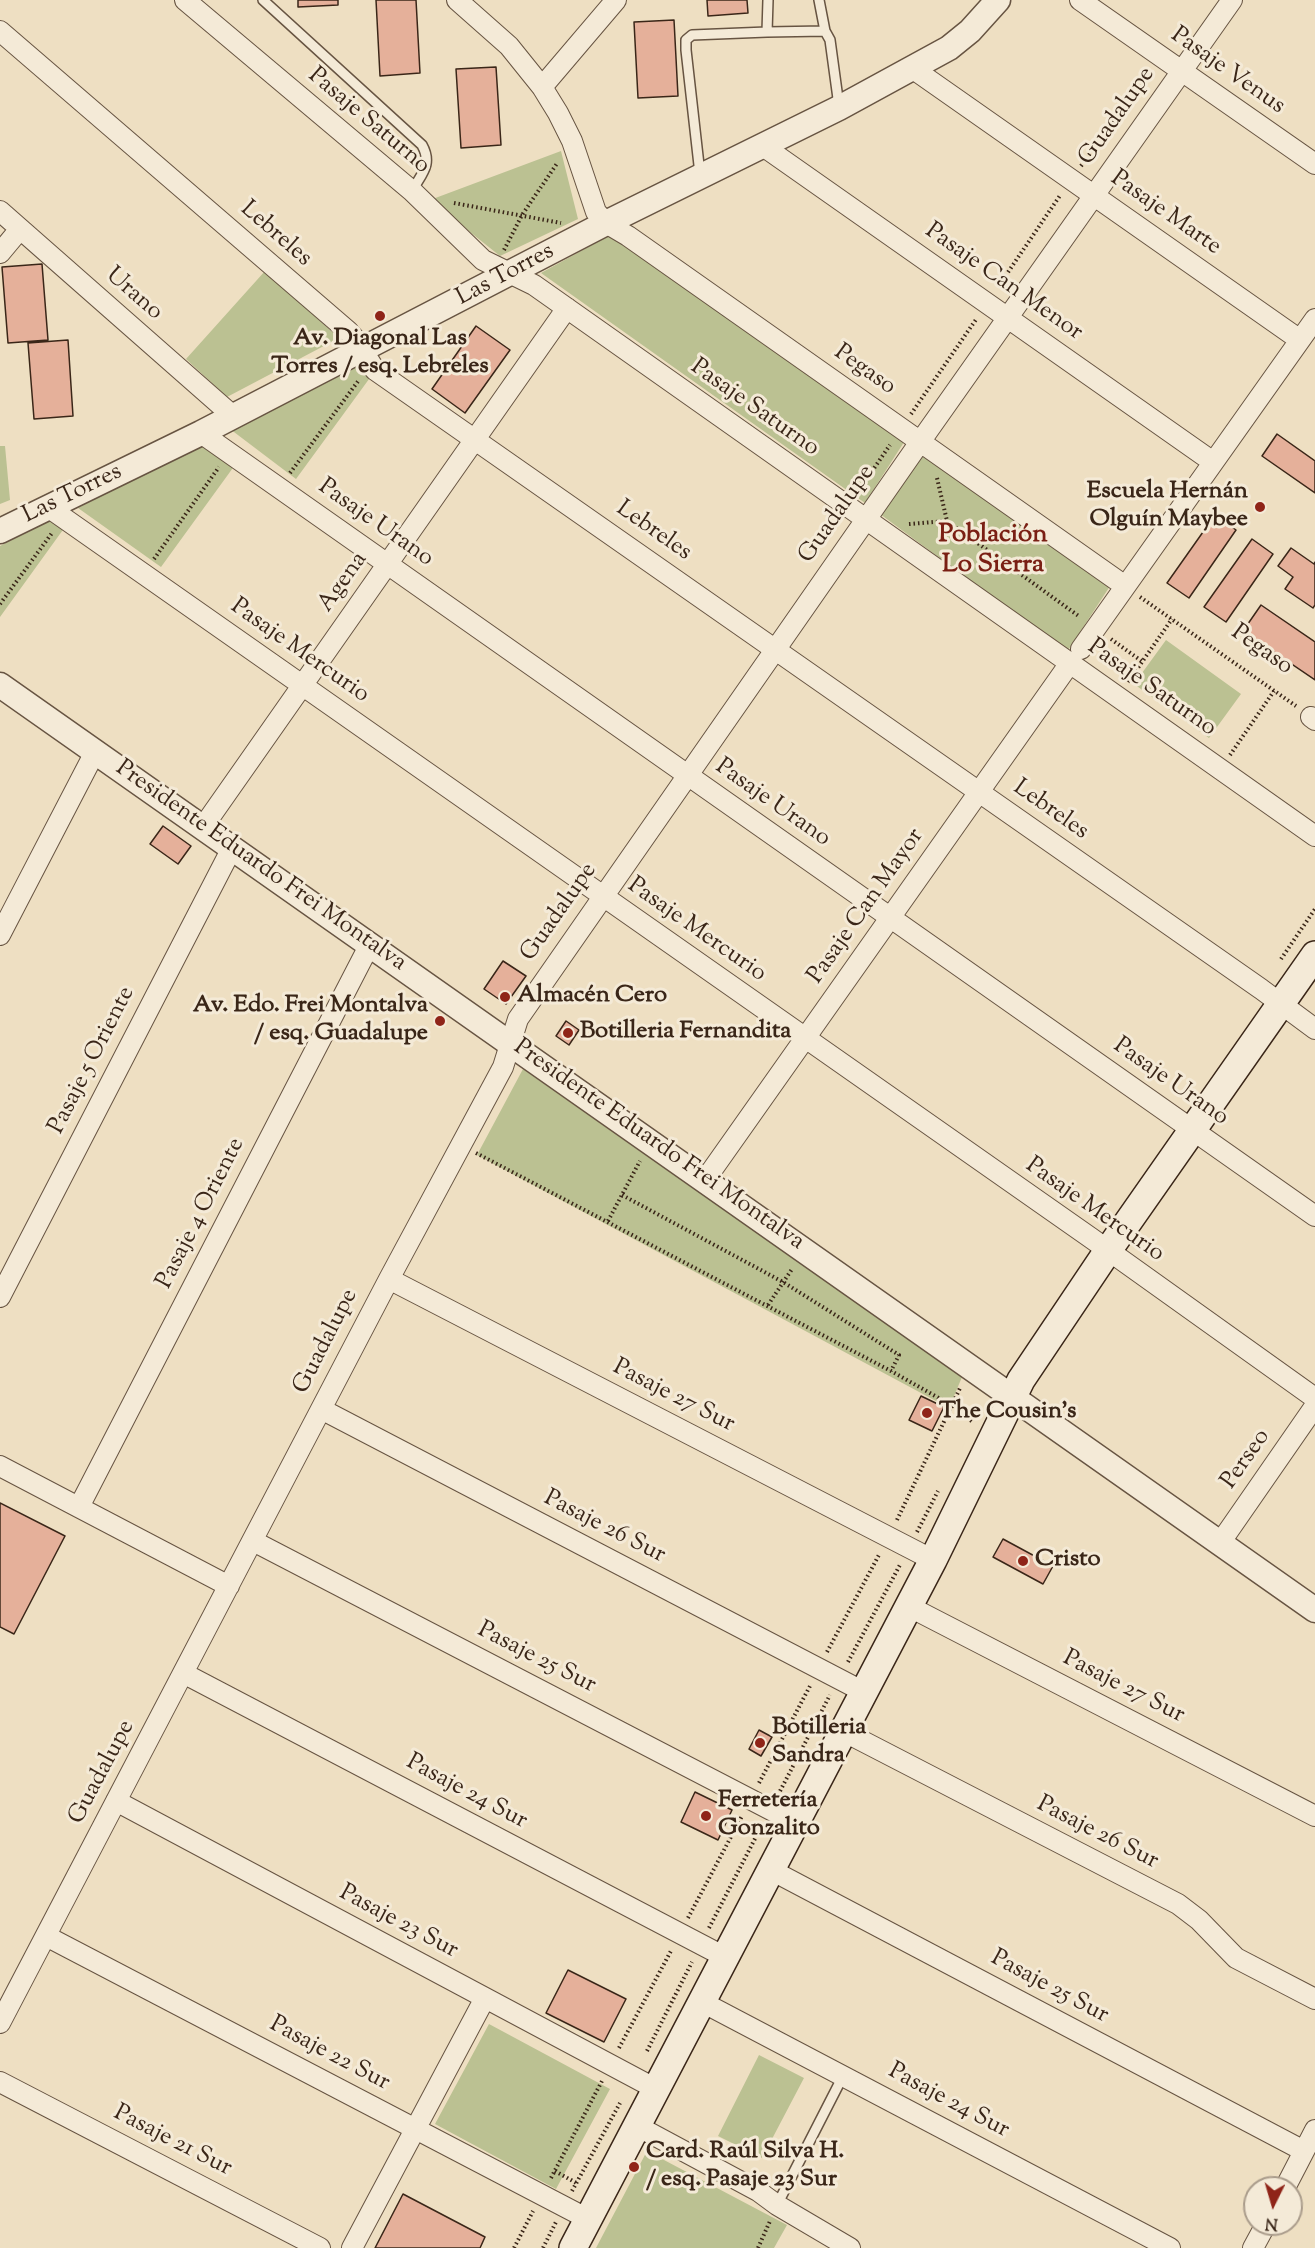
<!DOCTYPE html>
<html>
<head>
<meta charset="utf-8">
<style>
	body { margin:0 }
	#map { position:relative; width:1315px; height:2248px; overflow:hidden; background:#eedfc2; font-family:"Sorts Mill Goudy",serif }
	canvas { display:block }
	.north { position:absolute; left:1243px; top:2176px; width:60px; height:60px; box-sizing:border-box; background:#f4ead7; border:2px solid #aa9c8b; border-radius:50%; rotate:185deg; font-size:16px; font-weight:700; line-height:24px; text-align:center; color:#3a2618 }
	.north::after { content:''; display:block; margin:auto; width:21px; height:27px; background:#8f2418; clip-path:polygon(50% 0,100% 100%,50% 72%,0 100%) }
</style>
</head>
<body>
<div id="map">
<canvas width="1315" height="2248"></canvas>
<div class="north">N</div>
</div>
<script>
const ctx = document.querySelector('canvas').getContext('2d');
ctx.lineJoin = 'round';
function fillPath(path, color) { ctx.fillStyle = color; ctx.fill(path, 'evenodd'); }
function stroke(path, color, width, dash) { ctx.strokeStyle = color; ctx.lineWidth = width; ctx.lineCap = dash ? 'butt' : 'round'; ctx.setLineDash(dash || []); ctx.stroke(path); }
function write(font, color, halo, rows, align = 'center') {
  ctx.font = font + ' "Sorts Mill Goudy",serif'; ctx.lineWidth = 6; ctx.setLineDash([]); ctx.textBaseline = 'middle'; ctx.strokeStyle = halo; ctx.fillStyle = color; for (const [text, x, y, turn = 0] of rows) {
    ctx.save(); ctx.translate(x, y); ctx.rotate((+turn || 0) * Math.PI / 180); ctx.textAlign = isNaN(turn) ? turn : align; if (halo) ctx.strokeText(text, 0, 0); ctx.fillText(text, 0, 0); ctx.restore();
  }
}
const green = new Path2D(`
	M561,151L578,219L500,256L430,200Z
	M612,234L906,439L865,503L541,273Z
	M265,271L339,338L227,397L186,359Z
	M357,363L372,375L296,479L230,429Z
	M205,443L235,465L161,567L78,508Z
	M0,446H5L10,500L0,504Z
	M924,454L1112,583L1067,652L880,514Z
	M55,518L65,527L0,617V546Z
	M1166,640L1241,694L1209,738L1134,684Z
	M523,1069L962,1377L949,1408L477,1155Z
	M489,2024L610,2089L556,2189L435,2124Z
	M759,2055L804,2078L762,2158L718,2136Z
	M647,2151L787,2225L774,2248H596Z`);
const building = new Path2D(`
	M298,0H338V5L298,7Z
	M376,0H416L420,73L380,76Z
	M707,0H747L748,13L708,16Z
	M674,20L678,96L638,98L634,22Z
	M496,67L501,145L461,148L456,69Z
	M42,264L48,340L8,343L2,267Z
	M476,326L510,350L465,413L432,389Z
	M68,340L73,416L34,419L28,343Z
	M1277,434L1315,461V493L1262,456Z
	M1215,515L1236,530L1189,598L1167,583Z
	M1252,539L1273,554L1226,622L1204,607Z
	M1291,548L1314,564L1315,562V605L1313,608L1285,589L1293,577L1278,566Z
	M1261,605L1315,642V680L1243,631Z
	M163,826L191,846L178,864L150,844Z
	M503,961L526,976L506,1004L484,989Z
	M566,1021L579,1030L569,1045L556,1036Z
	M921,1396L944,1407L932,1431L909,1420Z
	M0,1503L65,1536L14,1634L0,1627Z
	M1003,1539L1053,1566L1043,1584L993,1557Z
	M759,1730L772,1737L761,1756L749,1749Z
	M695,1792L732,1810L718,1840L681,1822Z
	M568,1970L626,1999L604,2042L546,2013Z
	M403,2194L485,2237L480,2248H375Z`);
const path = new Path2D(`
	M1081,166L1150,70
	M454,203L561,223
	M504,250L522,215L558,162
	M998,287L1061,194
	M911,414L977,318
	M290,473L359,380
	M937,478L947,521
	M859,490L890,445
	M909,524L947,521L1080,617
	M154,559L219,467
	M1140,597L1296,706
	M0,604L52,533
	M1111,639L1143,662
	M1128,682L1172,619
	M1230,755L1274,691
	M1281,959L1315,909
	M476,1153L891,1371L953,1406L974,1423
	M622,1195L783,1282L899,1355L891,1371
	M608,1221L640,1161
	M768,1305L792,1269
	M897,1520L961,1386
	M917,1532L938,1491
	M827,1652L880,1553
	M848,1662L901,1563
	M759,1783L810,1686
	M778,1795L830,1695
	M688,1918L742,1816
	M709,1928L762,1825
	M619,2048L672,1949
	M647,2051L692,1962
	M555,2171L578,2184
	M551,2178L602,2081
	M572,2191L620,2103
	M514,2248L533,2211
	M543,2248L556,2222
	M758,2248L770,2221`);
const service = new Path2D(`
	M263,0L422,145C433,165 421,174 412,191
	M819,0L825,31L830,40L839,106
	M767,32L825,31
	M700,174L686,50V40L692,35L767,32L768,0
	M777,2205L843,2076`);
const minor = new Path2D(`
	M185,0L412,191L483,260L534,285L1315,836
	M457,0L509,46L542,87L558,113L572,141L596,212L606,223L628,236L1125,586
	M1080,0L1315,164
	M0,31L348,331L356,340L375,370L1261,989L1315,1029
	M912,68L1300,340
	M542,87L616,0
	M763,146L1213,462
	M0,211L233,416
	M0,253L20,229
	M201,433L1315,1216
	M48,507L1091,1238L1315,1398
	M1081,649L1315,319
	M1311,717L1315,720
	M203,827L567,308
	M0,935L95,752
	M705,1180L1070,663
	M389,1279L933,1560
	M0,1297L232,848
	M321,1409L864,1692
	M0,1466L229,1586
	M79,1507L370,944
	M253,1541L796,1823
	M1220,1543L1315,1406
	M908,1606L1315,1816
	M183,1673L725,1957
	M843,1731L1178,1904L1199,1920L1236,1958L1315,1999
	M116,1801L656,2089
	M771,1870L1304,2151
	M46,1936L588,2219
	M702,2002L1170,2248
	M0,2023L389,1279L503,1067L518,1019L920,442L1232,0
	M0,2082L320,2248
	M637,2126L758,2191L777,2205L850,2248
	M1285,2188L1315,2130
	M352,2248L485,1998
	M1253,2248L1266,2224`);
const tertiary = new Path2D(`
	M0,531L201,433L606,223L839,108L949,48L970,31L998,0
	M0,685L1315,1610`);
const secondary = new Path2D(`
	M573,2248L933,1560L1021,1380L1107,1252L1315,955`);
const markers = [
	[380,316,6,"#8f2418"],
	[1260,507,6,"#8f2418"],
	[505,997,6,"#8f2418"],
	[440,1021,6,"#8f2418"],
	[568,1033,6,"#8f2418"],
	[927,1413,6,"#8f2418"],
	[1023,1561,6,"#8f2418"],
	[760,1743,6,"#8f2418"],
	[706,1816,6,"#8f2418"],
	[634,2167,6,"#8f2418"]
];
const streetNames = [
	["Pasaje Venus",1227,72,35],
	["Guadalupe",1118,117,-55],
	["Pasaje Saturno",368,122,40],
	["Pasaje Marte",1165,214,35],
	["Lebreles",275,235,41],
	["Las Torres",506,276,-28],
	["Pasaje Can Menor",1003,283,35],
	["Urano",133,295,41],
	["Pegaso",864,371,35],
	["Pasaje Saturno",754,409,35],
	["Las Torres",73,495,-26],
	["Guadalupe",838,515,-55],
	["Pasaje Urano",375,524,35],
	["Lebreles",653,532,35],
	["Agena",344,583,-55],
	["Pegaso",1261,651,35],
	["Pasaje Mercurio",299,652,35],
	["Pasaje Saturno",1151,689,35],
	["Pasaje Urano",772,804,35],
	["Lebreles",1050,811,35],
	["Presidente Eduardo Frei Montalva",260,867,35],
	["Pasaje Can Mayor",867,907,-55],
	["Guadalupe",560,913,-55],
	["Pasaje Mercurio",696,931,35],
	["Pasaje 5 Oriente",93,1061,-63],
	["Pasaje Urano",1170,1083,35],
	["Presidente Eduardo Frei Montalva",658,1146,35],
	["Pasaje Mercurio",1094,1211,35],
	["Pasaje 4 Oriente",202,1214,-63],
	["Guadalupe",327,1342,-63],
	["Pasaje 27 Sur",673,1397,27],
	["Perseo",1247,1460,-55],
	["Pasaje 26 Sur",604,1528,27],
	["Pasaje 25 Sur",536,1659,27],
	["Pasaje 27 Sur",1123,1688,27],
	["Guadalupe",103,1773,-62],
	["Pasaje 24 Sur",466,1793,28],
	["Pasaje 26 Sur",1097,1834,27],
	["Pasaje 23 Sur",398,1923,28],
	["Pasaje 25 Sur",1049,1988,28],
	["Pasaje 22 Sur",329,2055,28],
	["Pasaje 24 Sur",948,2102,28],
	["Pasaje 21 Sur",172,2142,27]
];
const poiNames = [
	["Av. Diagonal Las",380,340,"center"],
	["Torres / esq. Lebreles",380,368,"center"],
	["Escuela Hernán",1248,493,"right"],
	["Olguín Maybee",1248,521,"right"],
	["Almacén Cero",517,997],
	["Av. Edo. Frei Montalva",428,1007,"right"],
	["/ esq. Guadalupe",428,1035,"right"],
	["Botilleria Fernandita",580,1033],
	["The Cousin's",939,1413],
	["Cristo",1035,1561],
	["Botilleria",772,1729],
	["Sandra",772,1757],
	["Ferretería",718,1802],
	["Gonzalito",718,1830],
	["Card. Raúl Silva H.",646,2153],
	["/ esq. Pasaje 23 Sur",646,2181]
];
const neighbourhoodNames = [
	["Población",993,537],
	["Lo Sierra",993,567]
];
fillPath(green, '#bbc192');
fillPath(building, '#e5b09a');
stroke(building, '#3a2618', 1.5);
stroke(service, '#675442', 12);
stroke(minor, '#675442', 22);
stroke(tertiary, '#675442', 27);
stroke(secondary, '#3a2618', 30);
stroke(path, '#3a2618', 4, [1.5, 3]);
stroke(service, '#f4ead7', 9);
stroke(minor, '#f4ead7', 20);
stroke(tertiary, '#f4ead7', 24);
stroke(secondary, '#f4ead7', 27);
for (const [x, y, r, color] of markers) { const dot = new Path2D(); dot.arc(x, y, r, 0, 2 * Math.PI); ctx.fillStyle = color; ctx.fill(dot); stroke(dot, '#f4ead7', 2); }
write('24px', '#3a2618', '#f4ead7', streetNames);
write('bold 24px', '#3a2618', '#f4ead7', poiNames, 'left');
write('bold 26px', '#7a1f14', '#f4ead7', neighbourhoodNames);
</script>
</body>
</html>
